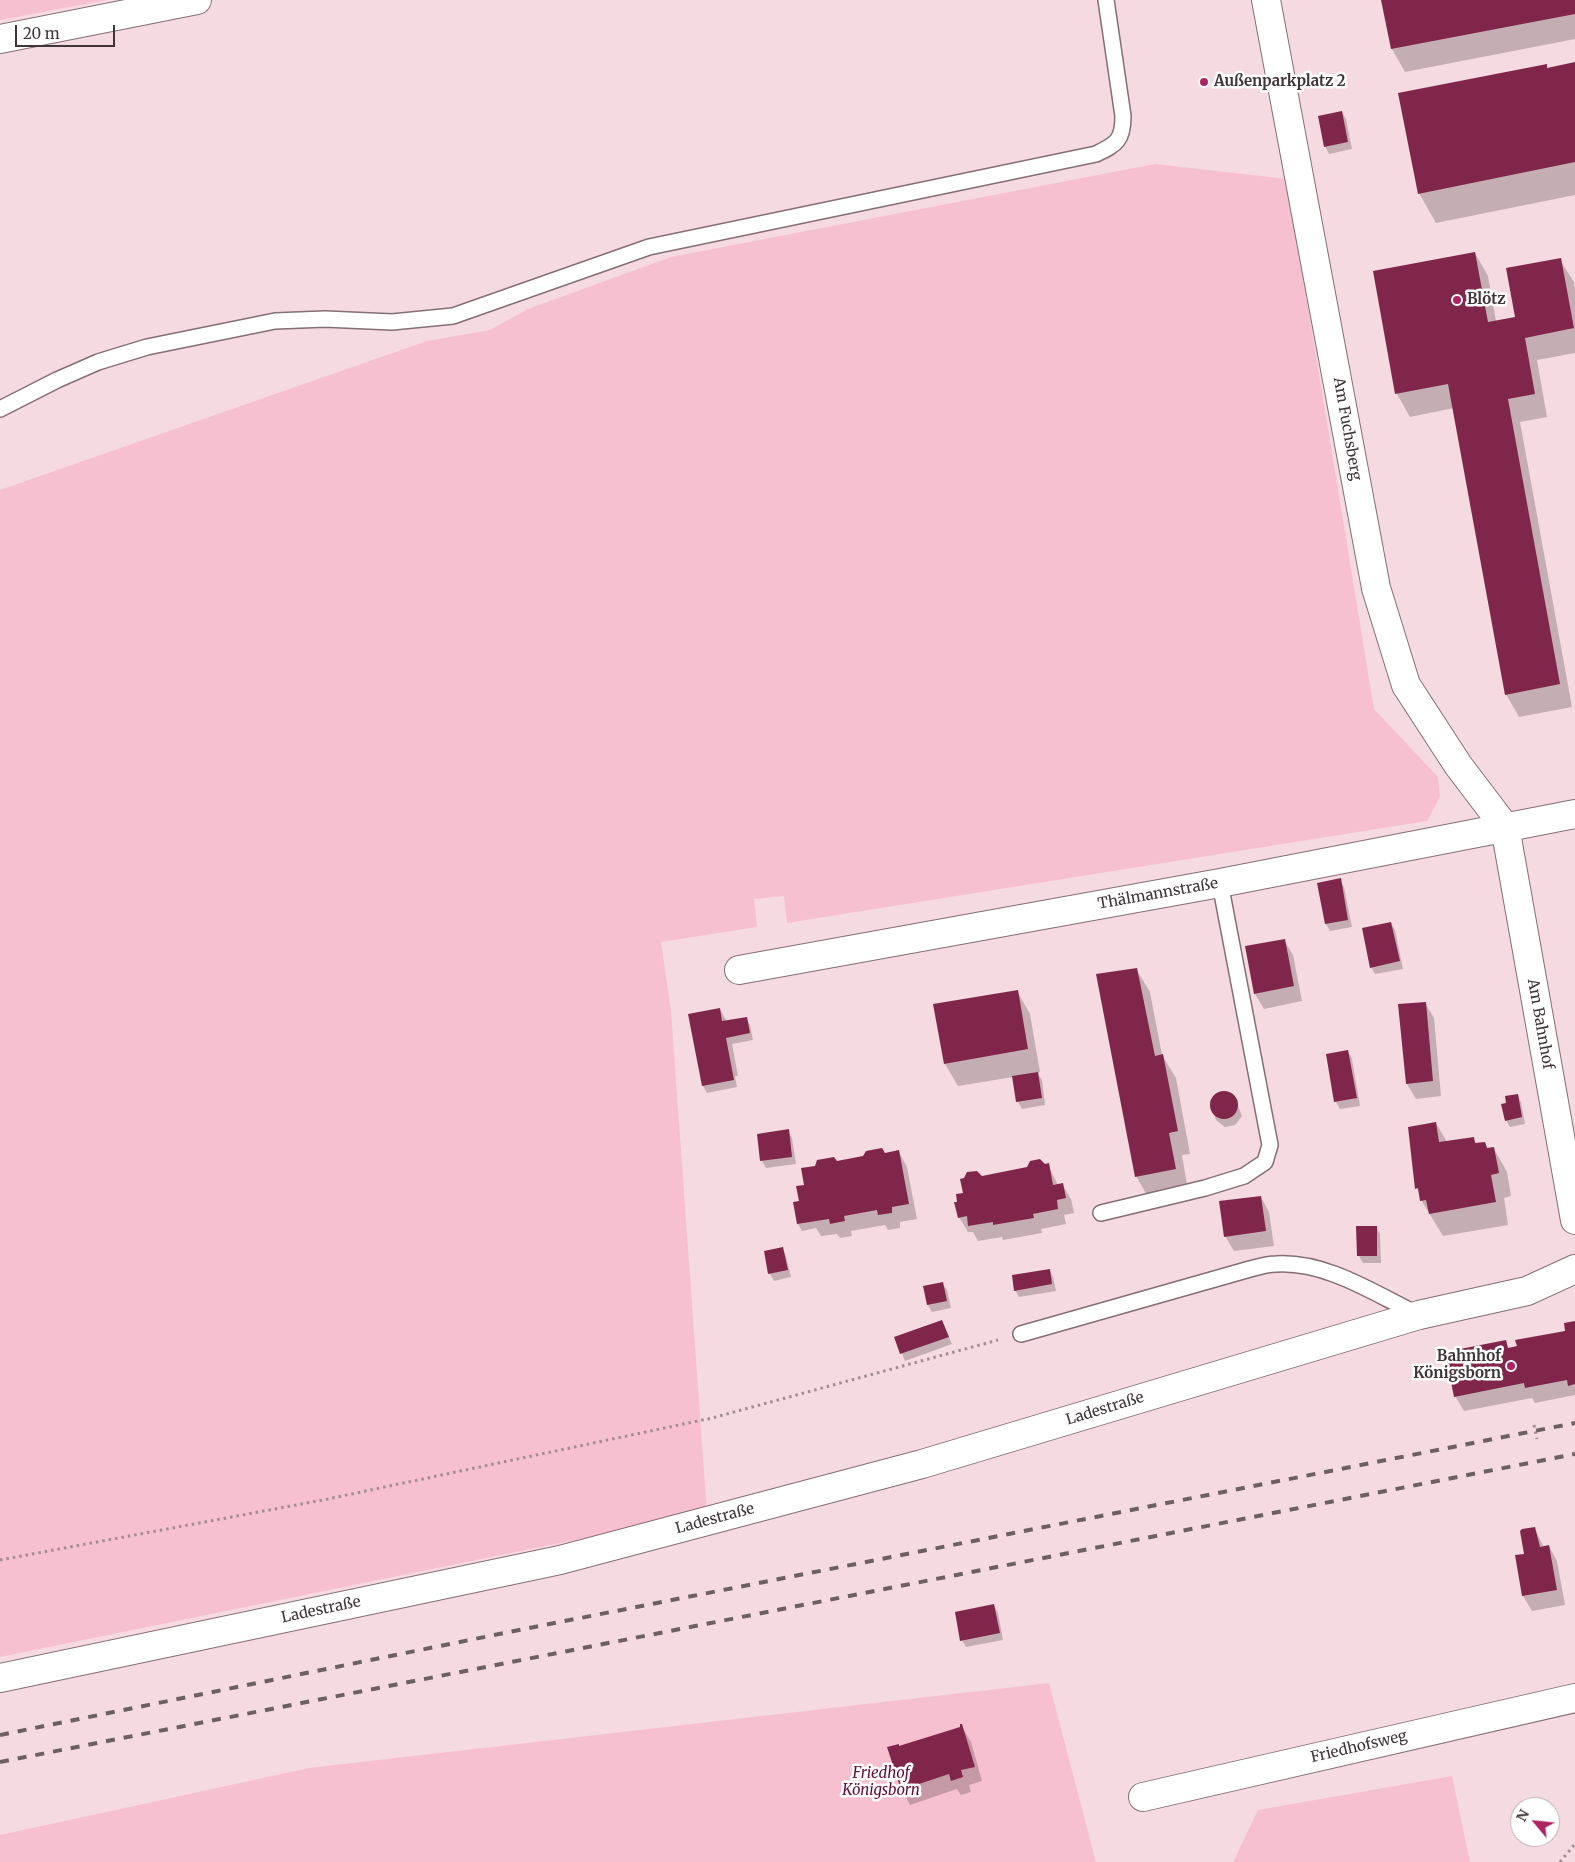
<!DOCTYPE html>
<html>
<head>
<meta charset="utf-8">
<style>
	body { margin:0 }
	#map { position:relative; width:1575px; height:1862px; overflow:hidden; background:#f5dae2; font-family:Merriweather,serif }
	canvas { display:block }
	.north { position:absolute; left:1510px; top:1797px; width:50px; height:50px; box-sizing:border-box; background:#fff; border:1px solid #b3afb0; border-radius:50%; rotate:298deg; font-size:14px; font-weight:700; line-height:20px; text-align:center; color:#403639 }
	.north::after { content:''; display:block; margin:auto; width:18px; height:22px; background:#ae2362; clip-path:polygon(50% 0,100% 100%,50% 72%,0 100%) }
	.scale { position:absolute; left:15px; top:25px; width:100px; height:22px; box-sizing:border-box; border:2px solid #403639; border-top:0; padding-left:6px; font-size:15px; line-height:18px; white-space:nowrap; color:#403639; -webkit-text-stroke:4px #fff; paint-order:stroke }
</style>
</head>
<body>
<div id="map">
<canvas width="1575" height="1862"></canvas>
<div class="north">N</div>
<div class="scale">20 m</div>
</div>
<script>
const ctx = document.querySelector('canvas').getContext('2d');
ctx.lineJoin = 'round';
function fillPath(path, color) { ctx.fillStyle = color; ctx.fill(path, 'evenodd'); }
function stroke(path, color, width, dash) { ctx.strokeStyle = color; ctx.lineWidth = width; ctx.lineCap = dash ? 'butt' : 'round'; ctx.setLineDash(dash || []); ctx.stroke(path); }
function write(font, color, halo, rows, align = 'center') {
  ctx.font = font + ' Merriweather,serif'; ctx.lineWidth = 5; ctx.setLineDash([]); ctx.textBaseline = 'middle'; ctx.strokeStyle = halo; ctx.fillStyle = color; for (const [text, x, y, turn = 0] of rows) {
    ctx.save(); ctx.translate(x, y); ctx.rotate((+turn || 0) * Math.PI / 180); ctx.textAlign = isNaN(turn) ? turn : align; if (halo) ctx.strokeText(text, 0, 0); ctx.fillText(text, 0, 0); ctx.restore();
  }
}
const green = new Path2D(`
	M0,0H106L0,20Z
	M1155,164L1287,179L1374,709L1438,777L1440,797L1427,821L787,923L784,896L754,899L757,927L661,942L671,1011L707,1513L0,1657V490L427,341L490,330L528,309L671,257Z
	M1049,1683L1096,1862H0V1835L309,1768Z
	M1452,1776L1470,1862H1233L1258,1810Z`);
const shadow = new Path2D(`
	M1382,0H1575V39L1405,72L1392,49Z
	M1575,64V195L1436,223L1419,193L1546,65L1548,69Z
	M1342,112L1346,119L1352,149L1329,154L1325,146Z
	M1475,253L1488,276L1496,321L1516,318L1560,260L1574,282L1575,290V353L1537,360L1547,417L1520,422L1572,707L1519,717L1506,694L1454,408L1410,417L1397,394L1374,272Z
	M1340,880L1344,887L1352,927L1330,931L1326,924L1319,884Z
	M1391,923L1395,930L1403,969L1375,974L1371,967Z
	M1284,940L1293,955L1302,1001L1264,1009L1255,994Z
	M1136,969L1150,992L1162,1055L1176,1078L1190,1154L1182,1155L1188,1191L1149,1199L1136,1176Z
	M1017,991L1030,1014L1040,1072L1037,1073L1042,1080L1045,1105L1022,1109L1018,1102L1013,1077L958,1086L945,1064Z
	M1425,1003L1434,1018L1441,1096L1416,1099L1407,1084Z
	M720,1009L727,1022L746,1018L750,1025L753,1040L732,1044L738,1076H735L737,1087L707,1093L703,1086Z
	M1348,1051L1352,1059L1360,1106L1340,1109L1336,1102L1327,1055Z
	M1227,1092L1235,1098L1242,1116L1235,1125L1225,1127L1216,1120L1210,1102L1216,1093Z
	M1517,1095L1521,1102L1525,1124L1510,1127L1506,1120Z
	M1436,1123L1447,1142L1473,1138L1476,1144L1485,1143L1488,1149H1494L1507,1172L1511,1196L1504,1198L1508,1225L1443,1236L1421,1200L1417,1188Z
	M788,1131L792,1138L796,1164L766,1168L762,1161Z
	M899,1152L907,1167L917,1219L900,1222V1228L888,1230L885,1225L851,1231L852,1236L840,1238L837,1234L821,1236L816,1228L802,1231L798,1224L803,1186L837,1163Z
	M1048,1165L1058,1185L1062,1184L1071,1199L1074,1213L1064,1215L1066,1224L1041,1229L1042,1233L1003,1240L1002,1237L978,1241L973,1232H968L959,1217V1203L964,1194L982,1177Z
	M1261,1197L1269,1212L1274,1246L1234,1251L1225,1236Z
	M1358,1227H1376L1380,1234L1381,1263H1363L1359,1256Z
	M782,1248L786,1256L791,1277L774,1281L770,1274L765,1252Z
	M1049,1270L1053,1277L1056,1291L1019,1297L1015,1290Z
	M942,1283L947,1290L951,1308L932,1312L928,1305Z
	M942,1321L952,1344L905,1361L896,1338Z
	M1575,1322V1395L1535,1403L1532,1398L1464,1411L1455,1396L1505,1342L1509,1349L1567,1331Z
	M1534,1528L1544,1547L1549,1546L1557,1561L1565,1605L1532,1611L1523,1596L1525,1555Z
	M994,1606L998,1613L1003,1640L966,1647L962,1640Z
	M962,1727L971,1742L982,1781L969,1785L971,1792L961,1795L957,1789L910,1805L902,1790L899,1747Z`);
const building = new Path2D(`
	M1381,0H1575V14L1391,49Z
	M1575,62V162L1418,194L1398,93L1547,64V68Z
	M1342,111L1348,142L1324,147L1318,116Z
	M1475,252L1488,322L1515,317L1506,268L1561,258L1574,328L1525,338L1535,394L1508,399L1560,684L1505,695L1448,384L1395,394L1373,271Z
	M1341,878L1348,920L1325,924L1317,883Z
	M1391,922L1400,961L1370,968L1362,928Z
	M1285,939L1294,986L1254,994L1245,946Z
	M1137,968L1155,1056L1163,1054L1178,1131L1169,1133L1176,1169L1135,1177L1096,974Z
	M1018,990L1028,1049L944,1064L933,1004Z
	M1426,1002L1433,1081L1406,1084L1398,1004Z
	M720,1008L722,1021L747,1017L750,1033L726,1038L734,1080L702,1086L688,1014Z
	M1348,1050L1357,1098L1334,1102L1326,1054Z
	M1038,1072L1042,1098L1016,1102L1012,1076Z
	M1210 1105a14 14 0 1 1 28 0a14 14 0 1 1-28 0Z
	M1518,1094L1522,1117L1505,1121L1501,1104L1506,1103L1505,1096Z
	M1436,1122L1439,1142L1474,1137L1475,1143L1485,1142L1487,1148L1494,1147L1499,1173L1491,1175L1496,1202L1429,1214L1426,1200L1420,1201L1418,1188L1415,1189L1408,1127Z
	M789,1129L792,1157L760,1161L757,1134Z
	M882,1148L885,1153L899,1150L909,1204L892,1207V1213L878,1215L877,1210L844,1216L845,1221L830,1224L829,1219L797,1224L793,1202L799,1201L796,1186L804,1185L801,1168L815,1166L817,1160L834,1157L837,1161L863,1156L866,1151Z
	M1040,1159L1045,1164L1049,1163L1053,1185L1063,1183L1066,1198L1057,1200L1058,1209L1033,1214L1034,1218L993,1225V1222L968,1226L967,1216L958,1218L954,1202H957L956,1194L963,1193L960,1179L964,1178L967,1172L977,1171L982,1176L1027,1167L1030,1161Z
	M1261,1196L1266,1231L1224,1237L1219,1201Z
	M1356,1226H1377V1256H1357Z
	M783,1247L788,1270L768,1274L764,1251Z
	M1050,1269L1052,1284L1014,1291L1012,1275Z
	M943,1282L947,1301L927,1305L923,1286Z
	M942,1320L949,1337L900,1354L894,1337Z
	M1575,1321V1384L1568,1386L1567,1380L1525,1388L1524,1383L1454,1397L1445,1352L1506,1340L1508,1348L1517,1346L1515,1340L1565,1331L1564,1323Z
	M1535,1527L1540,1547L1549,1545L1557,1590L1522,1596L1515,1555L1524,1554L1520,1531L1522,1529Z
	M994,1604L1000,1633L960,1641L955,1612Z
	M960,1724H962L975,1767L961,1770L963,1777L951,1781L949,1774L901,1790L887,1747L899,1744V1746L960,1727Z`);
const path = new Path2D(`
	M1534,1425L1537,1439
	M0,1560L323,1500L712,1418L998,1340
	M1560,1862L1575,1844`);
const lane = new Path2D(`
	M0,409L57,380L98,362L147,347L275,321L325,319L392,322L453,316L649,247L1096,154C1117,144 1123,140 1123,116L1106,0
	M1101,1213L1205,1188L1244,1176L1265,1162L1270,1145L1220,883
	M1021,1334L1250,1269C1258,1267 1267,1264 1276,1264C1327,1261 1375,1294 1419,1315`);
const street = new Path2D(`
	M1266,0L1376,588L1406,685L1458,765L1505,827L1575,1220
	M0,39L197,0
	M739,970L1220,883L1575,814
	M0,1678L560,1560L922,1464L1419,1315L1527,1291L1575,1269
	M1143,1797L1575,1698`);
const rail = new Path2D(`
	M0,1735L519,1630L1575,1423
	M0,1762L1575,1454`);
const markers = [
	[1204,82,5,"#ae2362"],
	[1457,300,5,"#ae2362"],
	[1511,1366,5,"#ae2362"]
];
const poiNames = [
	["Außenparkplatz 2",1214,82],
	["Blötz",1467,300],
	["Bahnhof",1501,1357,"right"],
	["Königsborn",1501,1374,"right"]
];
const streetNames = [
	["Am Fuchsberg",1347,429,80],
	["Thälmannstraße",1158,894,-10],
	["Am Bahnhof",1540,1024,80],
	["Ladestraße",1105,1409,-17],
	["Ladestraße",715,1519,-15],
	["Ladestraße",321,1610,-12],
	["Friedhofsweg",1359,1747,-13]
];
const parkNames = [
	["Friedhof",881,1774],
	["Königsborn",881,1791]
];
fillPath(green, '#f7c0d0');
fillPath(shadow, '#0003');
fillPath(building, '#80264b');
stroke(lane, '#856e75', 18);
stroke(street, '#856e75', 30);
stroke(path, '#a08d93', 3, [2.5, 4]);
stroke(lane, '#fff', 15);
stroke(street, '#fff', 28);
stroke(rail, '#6d5f63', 4, [9, 9]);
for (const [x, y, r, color] of markers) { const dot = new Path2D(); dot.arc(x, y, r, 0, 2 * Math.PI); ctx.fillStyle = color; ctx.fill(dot); stroke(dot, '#fff', 2); }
write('bold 15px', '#403639', '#fff', poiNames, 'left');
write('15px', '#403639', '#fff', streetNames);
write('italic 15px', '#670c37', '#fff', parkNames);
</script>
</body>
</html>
